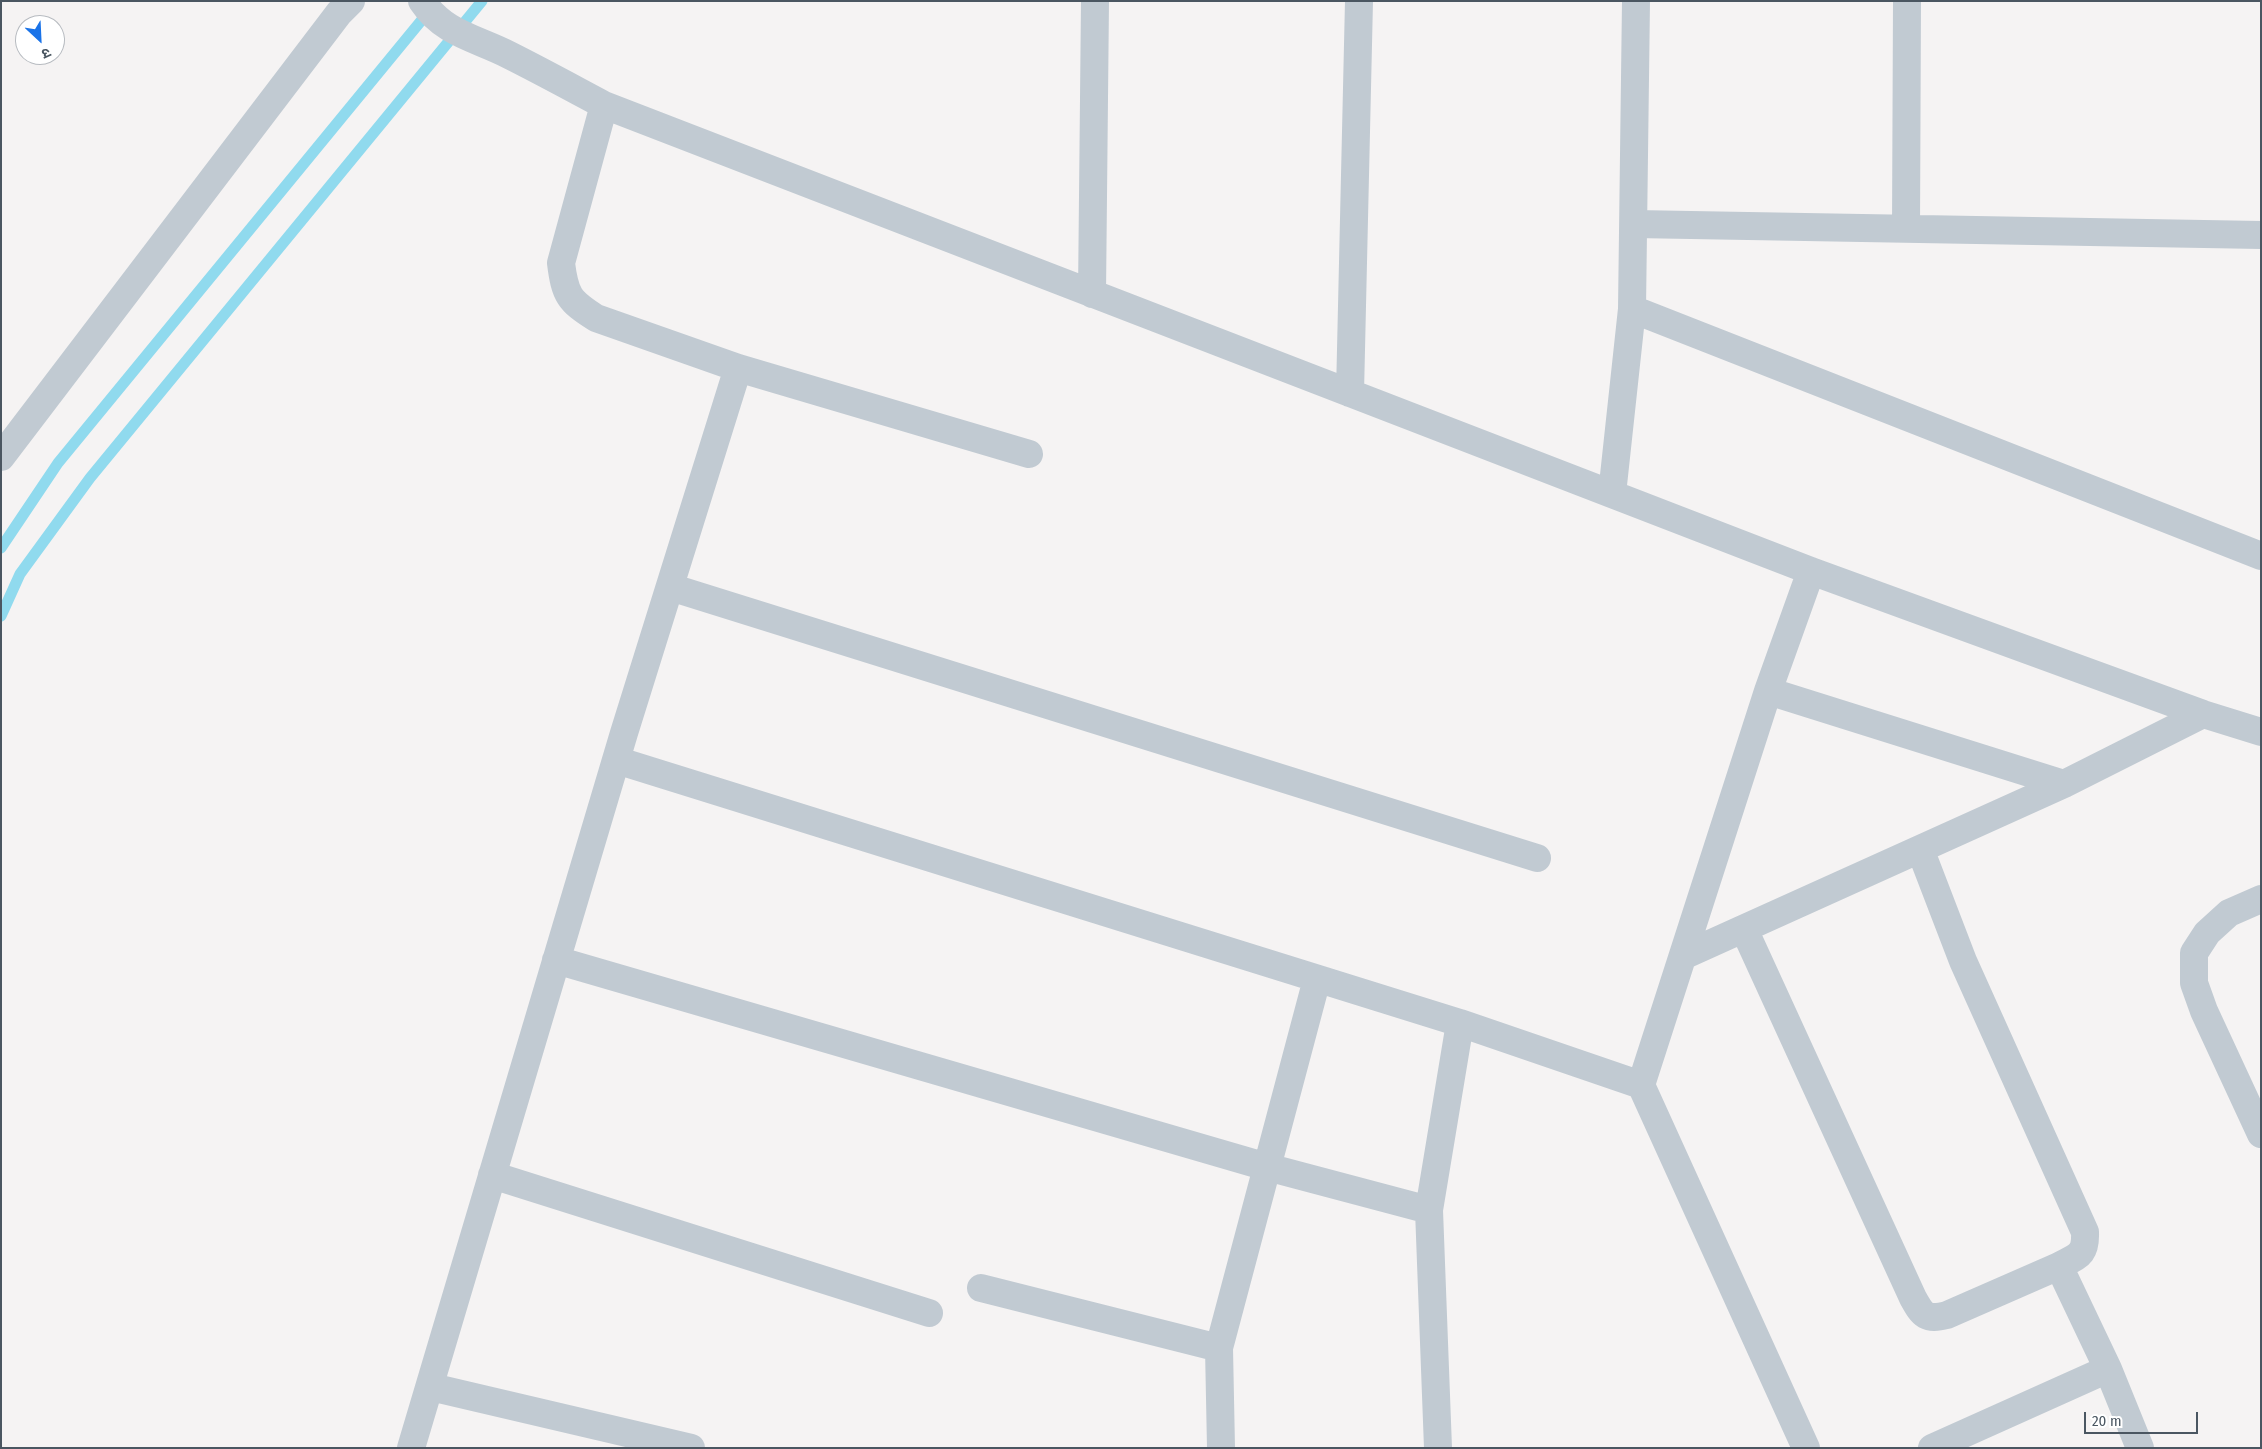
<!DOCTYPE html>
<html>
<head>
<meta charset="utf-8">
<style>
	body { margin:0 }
	#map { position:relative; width:2262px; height:1449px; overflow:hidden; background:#f5f3f3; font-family:"Fira Sans Condensed","Noto Sans Devanagari",sans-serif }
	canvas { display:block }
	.frame { position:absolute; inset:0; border:2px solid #4a5661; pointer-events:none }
	.north { position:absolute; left:15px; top:15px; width:50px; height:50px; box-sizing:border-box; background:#fff; border:1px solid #b7bbc0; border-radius:50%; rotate:155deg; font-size:14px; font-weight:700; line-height:20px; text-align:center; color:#4a5661 }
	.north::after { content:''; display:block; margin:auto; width:18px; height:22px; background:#1a73e8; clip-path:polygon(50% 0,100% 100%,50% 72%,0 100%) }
	.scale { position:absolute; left:2084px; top:1412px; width:114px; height:22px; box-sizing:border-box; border:2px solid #4a5661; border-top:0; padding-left:6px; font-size:15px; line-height:18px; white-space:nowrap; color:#4a5661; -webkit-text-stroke:4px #fff; paint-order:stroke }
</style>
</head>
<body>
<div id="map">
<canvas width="2262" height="1449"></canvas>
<div class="frame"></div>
<div class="north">उ</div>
<div class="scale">20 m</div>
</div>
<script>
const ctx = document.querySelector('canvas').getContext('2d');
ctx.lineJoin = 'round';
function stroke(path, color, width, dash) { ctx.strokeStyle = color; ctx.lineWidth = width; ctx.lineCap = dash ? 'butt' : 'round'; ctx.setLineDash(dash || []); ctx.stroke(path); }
const stream = new Path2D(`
	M1,548L58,463L430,10
	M1,616L20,574L90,478L482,1`);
const minor = new Path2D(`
	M422,1C444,34 476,38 509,55C541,71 572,88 604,105L1811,571L2203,714L2261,732
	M604,105L561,263C565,295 569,301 596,318L738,368L1029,454
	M1634,224L2261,235
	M1906,228L1907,1
	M1092,294L1095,1
	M1632,309L2261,556
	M1350,393L1359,1
	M1,457L339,13L351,1
	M1612,494L1632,309L1636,1
	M670,587L1537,858
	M1768,691L2064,784
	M616,760L1460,1023L1641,1085
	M1920,849L1963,961L2085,1232C2086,1256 2077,1256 2059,1266L2108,1369L2140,1448
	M2261,899L2229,913L2207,933L2194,953V983L2204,1011L2261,1134
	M1744,929L1913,1298C1923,1316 1926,1320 1947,1315L2059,1266
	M1683,956L2064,784L2203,714
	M556,960L1267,1167L1429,1210
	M492,1175L929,1313
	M981,1288L1219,1348
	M431,1387L691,1448
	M411,1448L624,733L738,368
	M1221,1448L1219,1348L1317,979
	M1438,1448L1429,1210L1460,1023
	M1806,1448L1641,1085L1768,691L1811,571
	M1932,1448L2108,1369`);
stroke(stream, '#90daee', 11);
stroke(minor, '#c1cad2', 28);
</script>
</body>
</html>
